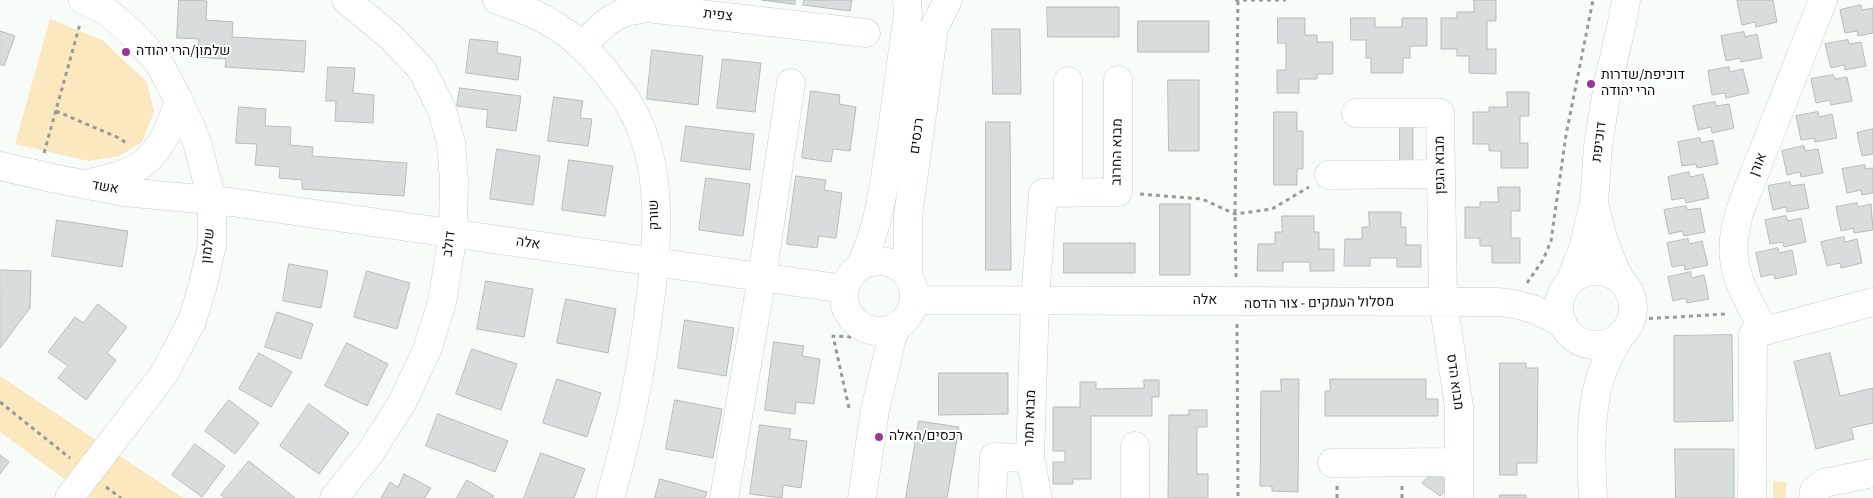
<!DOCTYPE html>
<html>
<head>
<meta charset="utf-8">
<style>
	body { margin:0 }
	canvas { display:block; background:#f7fcf8 }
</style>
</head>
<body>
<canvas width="1873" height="498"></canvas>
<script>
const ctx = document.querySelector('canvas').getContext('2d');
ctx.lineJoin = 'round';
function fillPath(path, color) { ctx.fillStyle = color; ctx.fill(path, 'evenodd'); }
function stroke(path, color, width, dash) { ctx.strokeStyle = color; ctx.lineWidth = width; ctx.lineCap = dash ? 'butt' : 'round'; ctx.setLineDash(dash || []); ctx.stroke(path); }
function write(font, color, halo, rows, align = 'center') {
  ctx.font = font + ' "Source Sans 3",Heebo,sans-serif'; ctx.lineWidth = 4; ctx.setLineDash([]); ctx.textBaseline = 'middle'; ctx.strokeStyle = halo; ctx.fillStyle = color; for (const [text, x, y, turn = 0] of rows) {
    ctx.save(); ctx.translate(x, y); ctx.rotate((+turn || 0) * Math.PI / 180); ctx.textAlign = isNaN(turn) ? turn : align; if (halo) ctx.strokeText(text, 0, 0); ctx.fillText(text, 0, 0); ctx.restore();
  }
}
const green = new Path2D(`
	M50,19L102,40L147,82L154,112L142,142L119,156L88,161L15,144Z
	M0,376L183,498H90L0,432Z
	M1773,481L1786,482V498H1773Z`);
const building = new Path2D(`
	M179,0L207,1L206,20L233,22L232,37L306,41L304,72L225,67L226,59L198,57L199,39L177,38Z
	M762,0H795V4Z
	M804,0H852L850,11L803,5Z
	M1474,0H1496V21H1487V49H1496V74L1469,73V56H1457V49H1441V18H1457V12H1474Z
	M1741,0H1773L1777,22L1756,27L1755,22L1742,25L1737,1Z
	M1861,5L1862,10L1873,8V33L1858,36L1857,31L1845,33L1840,10Z
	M1047,7H1119V37H1048Z
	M1278,18H1305V35H1317V42H1333V74H1317V79H1299V93H1277V70H1286V43H1278Z
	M1351,18H1375V27H1402V18H1427V46H1410V58H1403V73H1371V58H1366V40H1351Z
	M1138,21H1209V52H1138Z
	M992,29H1020L1021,94H993Z
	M0,31L15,36L4,66L0,64Z
	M1744,32L1745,37L1757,34L1762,58L1741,62L1740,58L1726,61L1721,36Z
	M470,39L498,42L497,53L521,57L518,80L466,73Z
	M1848,40L1849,44L1861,42L1866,66L1845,70L1844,65L1831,68L1825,44Z
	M652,50L703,56L698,105L647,99Z
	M723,59L761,63L755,112L717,108Z
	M328,67L355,68L353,93L374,95L373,123L335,121L336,101H326Z
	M1729,67L1730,72L1743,69L1749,93L1726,98L1725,93L1712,95L1708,71Z
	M1833,75L1835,79L1847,77L1852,101L1831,105L1830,100L1816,103L1811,79Z
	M1168,80H1199V151H1169Z
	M460,88L521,96L516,131L486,127L488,110L457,106Z
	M811,91L840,95L839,104L856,107L850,151L833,149L831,162L802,158Z
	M1507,92H1529V116H1520V143H1528V168H1501V151H1489V144H1473V112H1489V107H1507Z
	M554,97L583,101L580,118L592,119L588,146L548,141Z
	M1715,102L1716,106L1729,104L1734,128L1712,133L1711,127L1698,130L1693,106Z
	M239,107L266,109L265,126L291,127L290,145L313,147L312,156L407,163L404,196L302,189V180L279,178L280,167L255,165L257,144L236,143Z
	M1274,112H1297V131H1303V169H1297V185H1274Z
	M1818,112L1819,117L1832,114L1837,138L1815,142L1814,138L1801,140L1796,116Z
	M986,122H1010L1011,270H986Z
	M1400,125H1413V161H1400Z
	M686,126L754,134L750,170L681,161Z
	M1873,129V154L1862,156L1857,133Z
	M1700,138L1701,143L1713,140L1718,164L1697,168L1696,164L1682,166L1678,142Z
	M1804,146L1805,151L1818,149L1823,173L1801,177L1800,172L1787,175L1782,151Z
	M497,149L540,156L533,205L490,199Z
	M569,160L613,166L605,216L562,210Z
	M1865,165V169L1873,168V193L1862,195L1861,190L1847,193L1842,169Z
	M1689,172L1690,177L1703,174L1709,198L1686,203L1685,198L1672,200L1668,177Z
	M796,176L826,180L824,190L842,193L836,238L819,236L817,248L787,244Z
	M706,178L750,184L743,236L699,230Z
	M1790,182L1791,186L1804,184L1809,208L1787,212L1786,207L1773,210L1768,186Z
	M1498,187H1520V211H1511V238H1520V263H1492V246H1480V238H1465V207H1480V202H1498Z
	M1857,203L1858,207L1871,204L1873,230L1854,233V228L1841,231L1836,207Z
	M1160,204H1190V275H1160Z
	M1686,206L1687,210L1700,208L1705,232L1684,236L1682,231L1669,234L1664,210Z
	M1369,212H1401V227H1406V245H1421V267H1397V258H1370V266H1344L1345,239H1362V227H1369Z
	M1282,216H1314V232H1319V249H1334V271H1310V262H1283V271H1257L1258,244H1275V232H1282Z
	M1786,216L1788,221L1801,218L1806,242L1784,247L1783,242L1770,244L1765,220Z
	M57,220L128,231L122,267L52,256Z
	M1844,237L1845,242L1857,239L1862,263L1841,268L1840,263L1827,266L1821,242Z
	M1688,239L1689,244L1702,241L1708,265L1685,270L1684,265L1672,267L1667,243Z
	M1064,243H1135V273H1064Z
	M1778,248L1779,253L1792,250L1797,274L1775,279L1774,274L1761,277L1756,253Z
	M289,264L328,271L321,308L283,301Z
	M0,270L31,271L30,308L0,348Z
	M367,271L410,283L397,329L354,317Z
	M1691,272V278L1704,275L1709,299L1687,303L1686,298L1673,301L1668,277Z
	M486,281L533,289L524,337L477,329Z
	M566,299L616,309L608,353L557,343Z
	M98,304L127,327L107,353L116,360L86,400L58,378L68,366L48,352L75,317L83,323Z
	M277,312L313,324L301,359L265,347Z
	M685,320L734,328L726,376L678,368Z
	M1732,335L1733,421L1674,422V336Z
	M774,342L804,346L802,356L820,359L814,404L796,402L795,414L765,410Z
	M347,343L388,364L367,406L325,386Z
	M472,349L517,364L501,410L456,394Z
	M259,353L292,372L271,407L239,389Z
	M1830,353L1840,396L1873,388V423L1851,428L1854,439L1816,449L1794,362Z
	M1500,363H1526V368H1538L1537,463H1517V475H1500Z
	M939,373H1008V414L939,415Z
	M557,379L601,393L587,437L543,423Z
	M1281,379H1299L1298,492L1272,491V486H1260L1261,391H1281Z
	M1330,379H1426V399H1438V416H1325V391H1330Z
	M1144,380H1159V397H1152V416H1091V479H1073V484H1053V462H1065V451H1053V407H1080V382H1096V389L1144,388Z
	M229,400L259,423L235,454L205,431Z
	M675,400L722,409L713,458L666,449Z
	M309,404L349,433L319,474L280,446Z
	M1189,410H1207V427H1197V474H1208V498H1168L1169,415H1189Z
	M438,414L508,441L495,472L426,446Z
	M919,421L959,427L947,498H906Z
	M760,425L791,429L789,439L807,441L801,488L783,485L782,498L750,494Z
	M195,444L225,466L202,497L172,475Z
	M1675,449H1734V498H1676Z
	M541,453L585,469L574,498H524Z
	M0,455L9,462L0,474Z
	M249,461L295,498H225L221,495Z
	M1435,472L1451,485L1440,496L1422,483Z
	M404,474L431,488L425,498H381L390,482L398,487Z
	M660,479L707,492L705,498H655Z
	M467,480L494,496L492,498H457Z
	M1500,495H1526V498H1500Z`);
const path = new Path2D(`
	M1235,0H1286
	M56,111L119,138L128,144
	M44,153L80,24
	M1140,194L1202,199L1235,214L1272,209L1309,187
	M1236,277L1235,214L1238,0
	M1527,283L1543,260L1551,241L1566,135L1593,0
	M1641,319L1727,314
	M1237,324L1238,498
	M0,402L70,458
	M849,408L833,336L868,338
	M106,487L121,498
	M1337,498V486
	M1402,498V486`);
const minor = new Path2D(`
	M497,0C510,5 524,9 536,15C566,29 591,52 610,78C617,87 625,96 630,106C665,165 658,244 649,309C641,373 628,436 610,498
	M581,46L608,21L624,12L648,8L866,33
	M1068,81V193
	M1356,113H1440L1443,301L1459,407V498
	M0,166L52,178L124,192L231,202L845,289
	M1329,175L1441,174
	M90,183C103,180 116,177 128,172C158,161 170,128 179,101
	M1595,207C1601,234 1608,258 1622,282
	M844 296a35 35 0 1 1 70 0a35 35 0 1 1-70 0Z
	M861,265C880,224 885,180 891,136C897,95 902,55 908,14L907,0
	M1559 308a37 37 0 1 1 74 0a37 37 0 1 1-74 0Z
	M908,276V216L934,28L948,0
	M1570,282L1583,249L1594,203L1598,146L1608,84L1622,23L1626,0
	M914,300L1496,302C1521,303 1541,311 1563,324
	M1764,331C1738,280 1722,260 1743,202L1823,0
	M1135,446V498
	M1030,458L1038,498
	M1332,463L1459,462
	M69,498L164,374L192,321L203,285L212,245V200L197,142L179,101L159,63L131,32L106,11L83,0
	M334,498L370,453L402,403L427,350L442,302L453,234L454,180L451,143L442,110L422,70L391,37L346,0
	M724,498L762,277L791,83
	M862,498L875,410L892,338L898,325
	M992,498L994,457L1030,458L1035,300L1043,193L1118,192V80
	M1593,498C1591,461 1589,414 1600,379C1605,362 1613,348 1622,333
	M1752,498L1753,334L1873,302
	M1813,498L1814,491L1824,483L1873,473`);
const markers = [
	[126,52,5,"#9a379d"],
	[1591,84,5,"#9a379d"],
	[879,437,5,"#9a379d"]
];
const streetNames = [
	["צפית",718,16,6],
	["רכסים",918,136,-82],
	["דוכיפת",1600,142,-83],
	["מבוא החרוב",1118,152,-89],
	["מבוא הגפן",1441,165,-91],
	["אורן",1759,165,-68],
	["אשד",105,188,10],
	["שורק",655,215,-92],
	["דולב",450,244,-83],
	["אלה",528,244,8],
	["שלמון",209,246,-84],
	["אלה",1205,301],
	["מסלול העמקים - צור הדסה",1319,304,-1],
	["מבוא הדס",1454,382,82],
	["מבוא תמר",1031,418,-88]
];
const poiNames = [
	["שלמון/הרי יהודה",136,52],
	["דוכיפת/שדרות",1601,76],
	["הרי יהודה",1601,92],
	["רכסים/האלה",889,437]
];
fillPath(green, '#fbe8be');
fillPath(building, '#d7dddd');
stroke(building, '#b6bcbc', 1);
stroke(minor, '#c9ceca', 29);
stroke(path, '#979b98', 3, [4, 4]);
stroke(minor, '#fff', 28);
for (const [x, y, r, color] of markers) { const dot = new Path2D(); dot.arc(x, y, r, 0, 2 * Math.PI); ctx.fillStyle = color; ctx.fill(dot); stroke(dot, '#fff', 2); }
write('14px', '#121312', '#fff', streetNames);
write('14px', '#121312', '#fff', poiNames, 'left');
</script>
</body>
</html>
